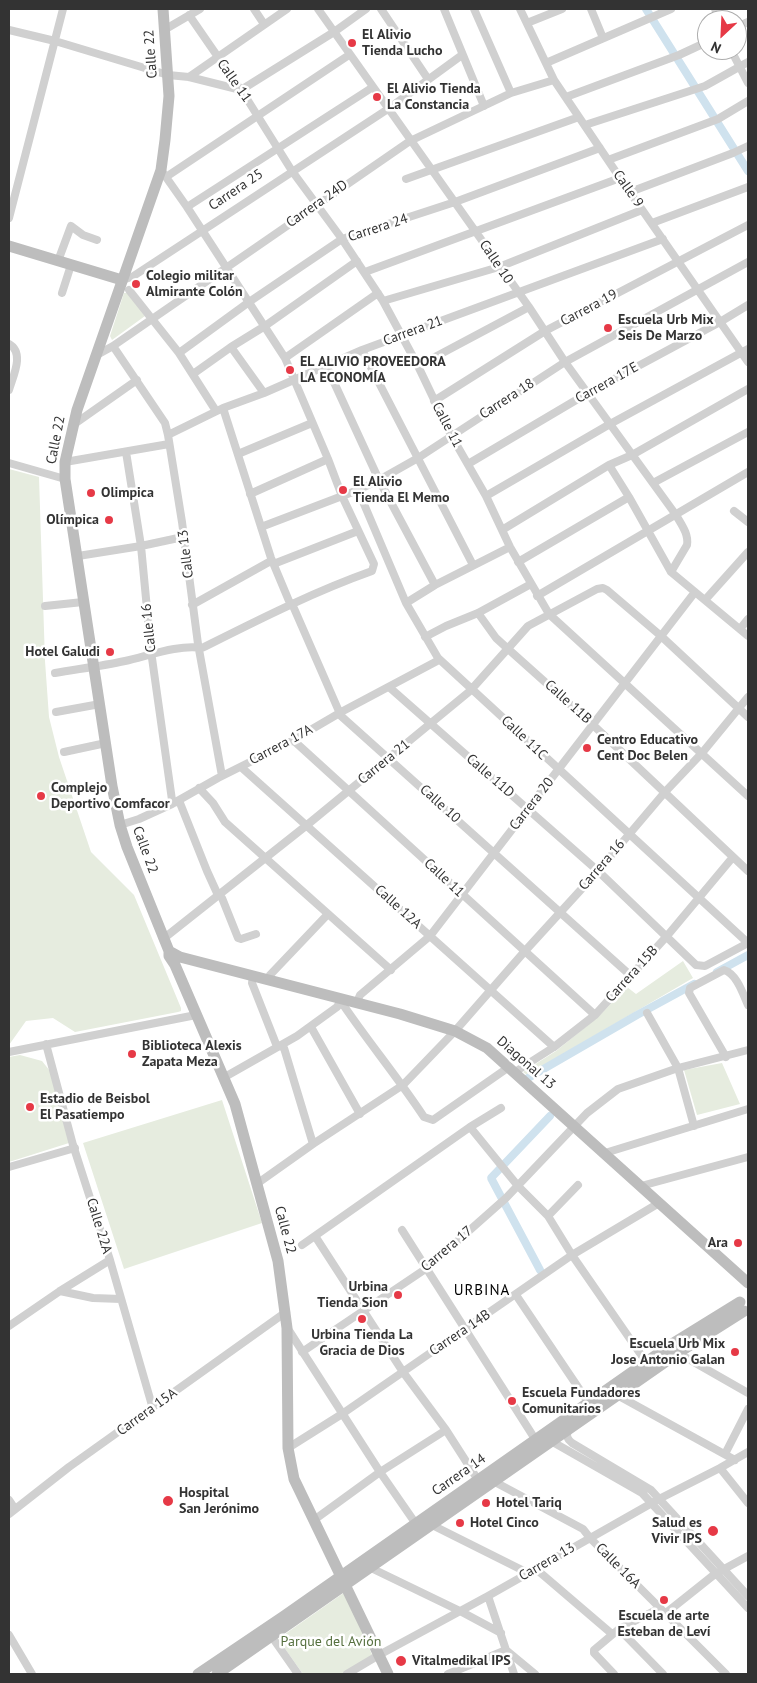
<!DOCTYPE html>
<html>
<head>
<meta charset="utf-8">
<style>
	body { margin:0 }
	#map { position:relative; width:757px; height:1683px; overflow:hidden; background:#fff; font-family:"PT Sans",sans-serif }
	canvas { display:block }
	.frame { position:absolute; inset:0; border:10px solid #333; pointer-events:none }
	.north { position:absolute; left:697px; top:10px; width:50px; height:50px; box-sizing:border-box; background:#fff; border:1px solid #adadad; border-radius:50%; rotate:205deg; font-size:14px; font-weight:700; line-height:20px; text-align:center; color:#333 }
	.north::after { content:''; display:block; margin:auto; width:18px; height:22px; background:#e63946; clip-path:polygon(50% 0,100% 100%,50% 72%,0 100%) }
</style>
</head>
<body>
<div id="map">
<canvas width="757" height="1683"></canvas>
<div class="frame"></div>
<div class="north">N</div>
</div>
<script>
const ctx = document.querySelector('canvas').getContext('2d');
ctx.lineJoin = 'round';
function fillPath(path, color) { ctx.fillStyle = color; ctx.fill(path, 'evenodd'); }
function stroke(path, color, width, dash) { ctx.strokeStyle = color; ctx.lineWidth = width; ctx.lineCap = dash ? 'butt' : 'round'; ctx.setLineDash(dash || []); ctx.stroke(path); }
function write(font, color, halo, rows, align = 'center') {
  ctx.font = font + ' "PT Sans",sans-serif'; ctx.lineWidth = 5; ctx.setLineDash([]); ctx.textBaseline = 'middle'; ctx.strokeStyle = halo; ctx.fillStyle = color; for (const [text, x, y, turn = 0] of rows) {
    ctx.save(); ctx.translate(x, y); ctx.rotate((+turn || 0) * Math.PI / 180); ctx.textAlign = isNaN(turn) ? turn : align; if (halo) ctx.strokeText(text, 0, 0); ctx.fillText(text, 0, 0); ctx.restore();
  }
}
const green = new Path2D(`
	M124,293H129L145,316L112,340L110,336Z
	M9,469L39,477L45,661L49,717L59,757L91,852L134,895L181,1008V1011L178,1012L75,1032L53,1018L26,1021L9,1045Z
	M683,961L693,978L527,1075L523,1072L556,1051L598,1017L627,987L636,994Z
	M20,1055L42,1061L50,1071L69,1143L9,1162V1057Z
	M722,1063L740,1104L697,1115L684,1070Z
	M222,1100L262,1223L124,1269L83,1143Z
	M345,1592L373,1657L343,1674H303L278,1639Z`);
const canal = new Path2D(`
	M646,9L748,171
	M717,972L748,955
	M528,1078L637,1015L694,984
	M540,1270L491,1178L550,1116`);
const street = new Path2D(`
	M254,9L264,24
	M318,9L529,307L565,362L676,515C681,524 689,534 687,545L671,572
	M381,9L428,79
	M444,9L484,106
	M474,9L511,93
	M520,9L554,80L620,178L748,362
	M591,9L603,38
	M715,9L719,20
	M189,15L247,99L292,171L342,239L383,301L418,366L451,435L486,496L510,547L549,614L748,796
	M527,23L562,9
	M737,27L748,22
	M9,30L55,41L168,75L189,77L241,90L334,32L366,9
	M164,30L200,9
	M731,50L748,83
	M546,63L671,9
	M189,77L287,9
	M566,97L679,55L707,42
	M585,125L705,86L748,62
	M608,160L718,119L748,101
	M166,177L349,55
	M406,179L579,117
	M630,192L733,153L748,146
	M187,207L373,87
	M9,218L63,9
	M652,223L748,187
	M58,261L71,226L83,235L97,240
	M365,272L620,178
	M122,280L132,277L388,109L462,55
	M129,290L179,353L216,411
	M62,293L71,265
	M383,301L499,267L642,210
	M9,344C25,353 13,376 9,390
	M113,346L165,423L168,435L182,522L198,644L222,776
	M231,347L264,393
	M362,350L473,565
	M179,353L249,302L342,239L455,202L600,148
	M95,356L113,346L410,141L511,93L554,80
	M285,358L378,293
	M326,365L379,480L435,585
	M418,366L529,307
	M193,374L231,347L265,326L357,261
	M434,401L545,331L748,225
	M223,408L271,558L289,601L293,606L341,716L630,975
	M73,425L137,380
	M168,435L223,408L264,393L362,350L663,239
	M126,452L141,546L151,651L172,800L180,803L207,871L217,893L222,898L238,938L241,939L256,934
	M238,454L312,423
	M65,462L169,444
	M9,463L65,479
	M468,464L588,393L720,322L748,305
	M609,465L629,497L671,572L748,636
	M653,483L748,432
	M358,490L406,603L438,658L748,943
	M250,494L328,459
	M486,496L610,424L748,349
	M734,511L748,522
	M261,527L358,490L379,480L418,458L565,362L748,262
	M502,530L609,465L632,455L748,389
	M78,556L141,546L183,537
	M518,562L629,497
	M537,596L748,472
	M705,600L748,552
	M406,603L435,585L510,547
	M192,605L269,562L276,563L358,531
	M45,606L83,602
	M478,613L496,638L507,648L592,724L748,871
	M740,629L748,619
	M425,637L446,626L478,613L531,584
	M55,673C78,669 102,666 125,661C148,656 179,644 202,648C258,620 313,592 372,571L374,564L342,496L328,459L285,358L187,207L161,170
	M389,687L598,871L696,965L705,966L748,943
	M56,712L100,704
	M293,740L595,1015
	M64,752L106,743
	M241,767L554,1047
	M199,788L213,803L225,822L391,970
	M120,825L139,819L172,804L218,778L290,742L343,711L439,660
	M163,939L307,825L470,691L528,626L597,589L603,588L607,590L661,636L748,717
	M253,976L252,983L276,1044L284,1048L313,1144
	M268,980L270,975L328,914
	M357,1002L360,995L430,936L695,592
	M340,1004L344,1006C370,1044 399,1079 424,1117L433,1120L509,1067
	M647,1013L678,1068L694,1126
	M311,1027L360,1114
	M46,1044L73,1145L110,1260L153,1409
	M9,1052L196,1015
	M726,1057L689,993L690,988L724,970C737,974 743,994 748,1005
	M515,1072L554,1047L595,1015L667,936L733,857
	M223,1078L297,1036L337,1007L341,1000
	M470,1127L518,1186L548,1216L572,1255L646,1362
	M605,1153L748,1109
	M9,1167L75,1148
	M258,1183L313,1144L403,1085L455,1031L525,951L598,871L665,792L702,753L748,697
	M641,1186L748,1157
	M548,1216L578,1185
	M402,1230L535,1439
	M315,1236L403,1372L446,1430L478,1480
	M302,1245L470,1127L501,1108
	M60,1291L93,1298L121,1299
	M516,1295L588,1402
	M9,1326L60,1291L110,1260
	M288,1329L380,1472L416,1524
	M302,1352L427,1268L506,1198L587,1113L618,1089L678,1068L748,1050
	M678,1353L748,1393
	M617,1395L735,1460
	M568,1430C566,1436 567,1439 572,1443L651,1490L748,1596
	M551,1441L642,1493L748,1608
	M288,1448L342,1414L572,1255L659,1203
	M725,1454L748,1409
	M720,1468L748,1503
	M493,1481L583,1529L590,1538L726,1674
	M9,1500L15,1509
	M9,1514L69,1467L286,1312
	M314,1520L380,1472L446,1430
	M432,1525L528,1573
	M371,1568L460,1611L501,1633
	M536,1569L612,1634
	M488,1596L514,1674
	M666,1613L715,1574L748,1556
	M619,1629L663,1674
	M9,1635L32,1674
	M272,1637L298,1674
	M506,1650L535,1674
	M347,1674L379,1655L488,1596L659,1499L720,1468L748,1452
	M448,1674L506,1650
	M614,1674L594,1653V1650L619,1629L660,1608`);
const secondary = new Path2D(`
	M163,9L169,96L165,140L161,170L77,410L65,462V479L112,786L120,825L127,847L169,951V956L175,965L235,1104L278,1261L287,1328L288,1448L294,1479L388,1674
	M9,246L122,280
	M169,951L180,957L400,1014L455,1031L487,1048L748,1283
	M198,1674L284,1616L672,1344L740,1302
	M217,1674L684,1349L744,1311`);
const markers = [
	[352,43,5,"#e63946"],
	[377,97,5,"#e63946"],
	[136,284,5,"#e63946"],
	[608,328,5,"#e63946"],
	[290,370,5,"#e63946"],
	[343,490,5,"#e63946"],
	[91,493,5,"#e63946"],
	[109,520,5,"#e63946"],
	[110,652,5,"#e63946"],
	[587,748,5,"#e63946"],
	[41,796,5,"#e63946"],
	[132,1054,5,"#e63946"],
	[30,1107,5,"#e63946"],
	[738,1243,5,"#e63946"],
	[398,1295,5,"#e63946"],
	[362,1319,5,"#e63946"],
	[735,1352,5,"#e63946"],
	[512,1401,5,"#e63946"],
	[168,1501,6,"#e63946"],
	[486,1503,5,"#e63946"],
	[460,1523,5,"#e63946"],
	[713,1531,6,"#e63946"],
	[664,1600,5,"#e63946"],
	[401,1661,6,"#e63946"]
];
const poiNames = [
	["El Alivio",362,35],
	["Tienda Lucho",362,51],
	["El Alivio Tienda",387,89],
	["La Constancia",387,105],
	["Colegio militar",146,276],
	["Almirante Colón",146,292],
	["Escuela Urb Mix",618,320],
	["Seis De Marzo",618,336],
	["EL ALIVIO PROVEEDORA",300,362],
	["LA ECONOMÍA",300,378],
	["El Alivio",353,482],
	["Tienda El Memo",353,498],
	["Olimpica",101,493],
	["Olímpica",99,520,"right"],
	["Hotel Galudi",100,652,"right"],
	["Centro Educativo",597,740],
	["Cent Doc Belen",597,756],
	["Complejo",51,788],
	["Deportivo Comfacor",51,804],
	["Biblioteca Alexis",142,1046],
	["Zapata Meza",142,1062],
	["Estadio de Beisbol",40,1099],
	["El Pasatiempo",40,1115],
	["Ara",728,1243,"right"],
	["Urbina",388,1287,"right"],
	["Tienda Sion",388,1303,"right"],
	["Urbina Tienda La",362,1335,"center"],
	["Gracia de Dios",362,1351,"center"],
	["Escuela Urb Mix",725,1344,"right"],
	["Jose Antonio Galan",725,1360,"right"],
	["Escuela Fundadores",522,1393],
	["Comunitarios",522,1409],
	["Hospital",179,1493],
	["San Jerónimo",179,1509],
	["Hotel Tariq",496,1503],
	["Hotel Cinco",470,1523],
	["Salud es",702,1523,"right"],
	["Vivir IPS",702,1539,"right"],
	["Escuela de arte",664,1616,"center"],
	["Esteban de Leví",664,1632,"center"],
	["Vitalmedikal IPS",412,1661]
];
const streetNames = [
	["Calle 22",151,54,-94],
	["Calle 11",234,81,55],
	["Calle 9",628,189,55],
	["Carrera 25",236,190,-34],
	["Carrera 24D",317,204,-35],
	["Carrera 24",378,228,-18],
	["Calle 10",496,262,56],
	["Carrera 19",589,308,-28],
	["Carrera 21",413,331,-20],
	["Carrera 17E",607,383,-29],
	["Carrera 18",507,399,-33],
	["Calle 11",447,425,62],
	["Calle 22",56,440,-79],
	["Calle 13",186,554,-97],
	["Calle 16",149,628,-96],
	["Calle 11B",568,702,42],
	["Calle 11C",524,738,43],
	["Carrera 17A",281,745,-28],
	["Carrera 21",384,762,-39],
	["Calle 11D",490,776,41],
	["Calle 10",440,804,42],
	["Carrera 20",532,804,-52],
	["Calle 22",145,850,70],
	["Carrera 16",602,865,-49],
	["Calle 11",444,878,43],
	["Calle 12A",398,907,42],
	["Carrera 15B",632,974,-48],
	["Diagonal 13",526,1063,41],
	["Calle 22A",99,1226,73],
	["Calle 22",285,1230,75],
	["Carrera 17",447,1249,-40],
	["Carrera 14B",460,1333,-34],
	["Carrera 15A",147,1412,-36],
	["Carrera 14",459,1475,-35],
	["Carrera 13",547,1562,-30],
	["Calle 16A",618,1566,45]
];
const parkNames = [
	["Parque del Avión",331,1642]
];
const neighbourhoodNames = [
	["URBINA",482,1291]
];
fillPath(green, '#e6ecdf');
stroke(canal, '#cfe2ee', 8);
stroke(street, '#d0d0d0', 8);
stroke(secondary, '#bdbdbd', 11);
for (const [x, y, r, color] of markers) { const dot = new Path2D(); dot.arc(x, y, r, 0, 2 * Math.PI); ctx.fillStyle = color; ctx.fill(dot); stroke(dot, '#fff', 2); }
write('bold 14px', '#333', '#fff', poiNames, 'left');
write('14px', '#333', '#fff', streetNames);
write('14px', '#56703f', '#fff', parkNames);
ctx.letterSpacing = '1px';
write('15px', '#000', '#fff', neighbourhoodNames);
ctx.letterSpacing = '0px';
</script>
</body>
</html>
